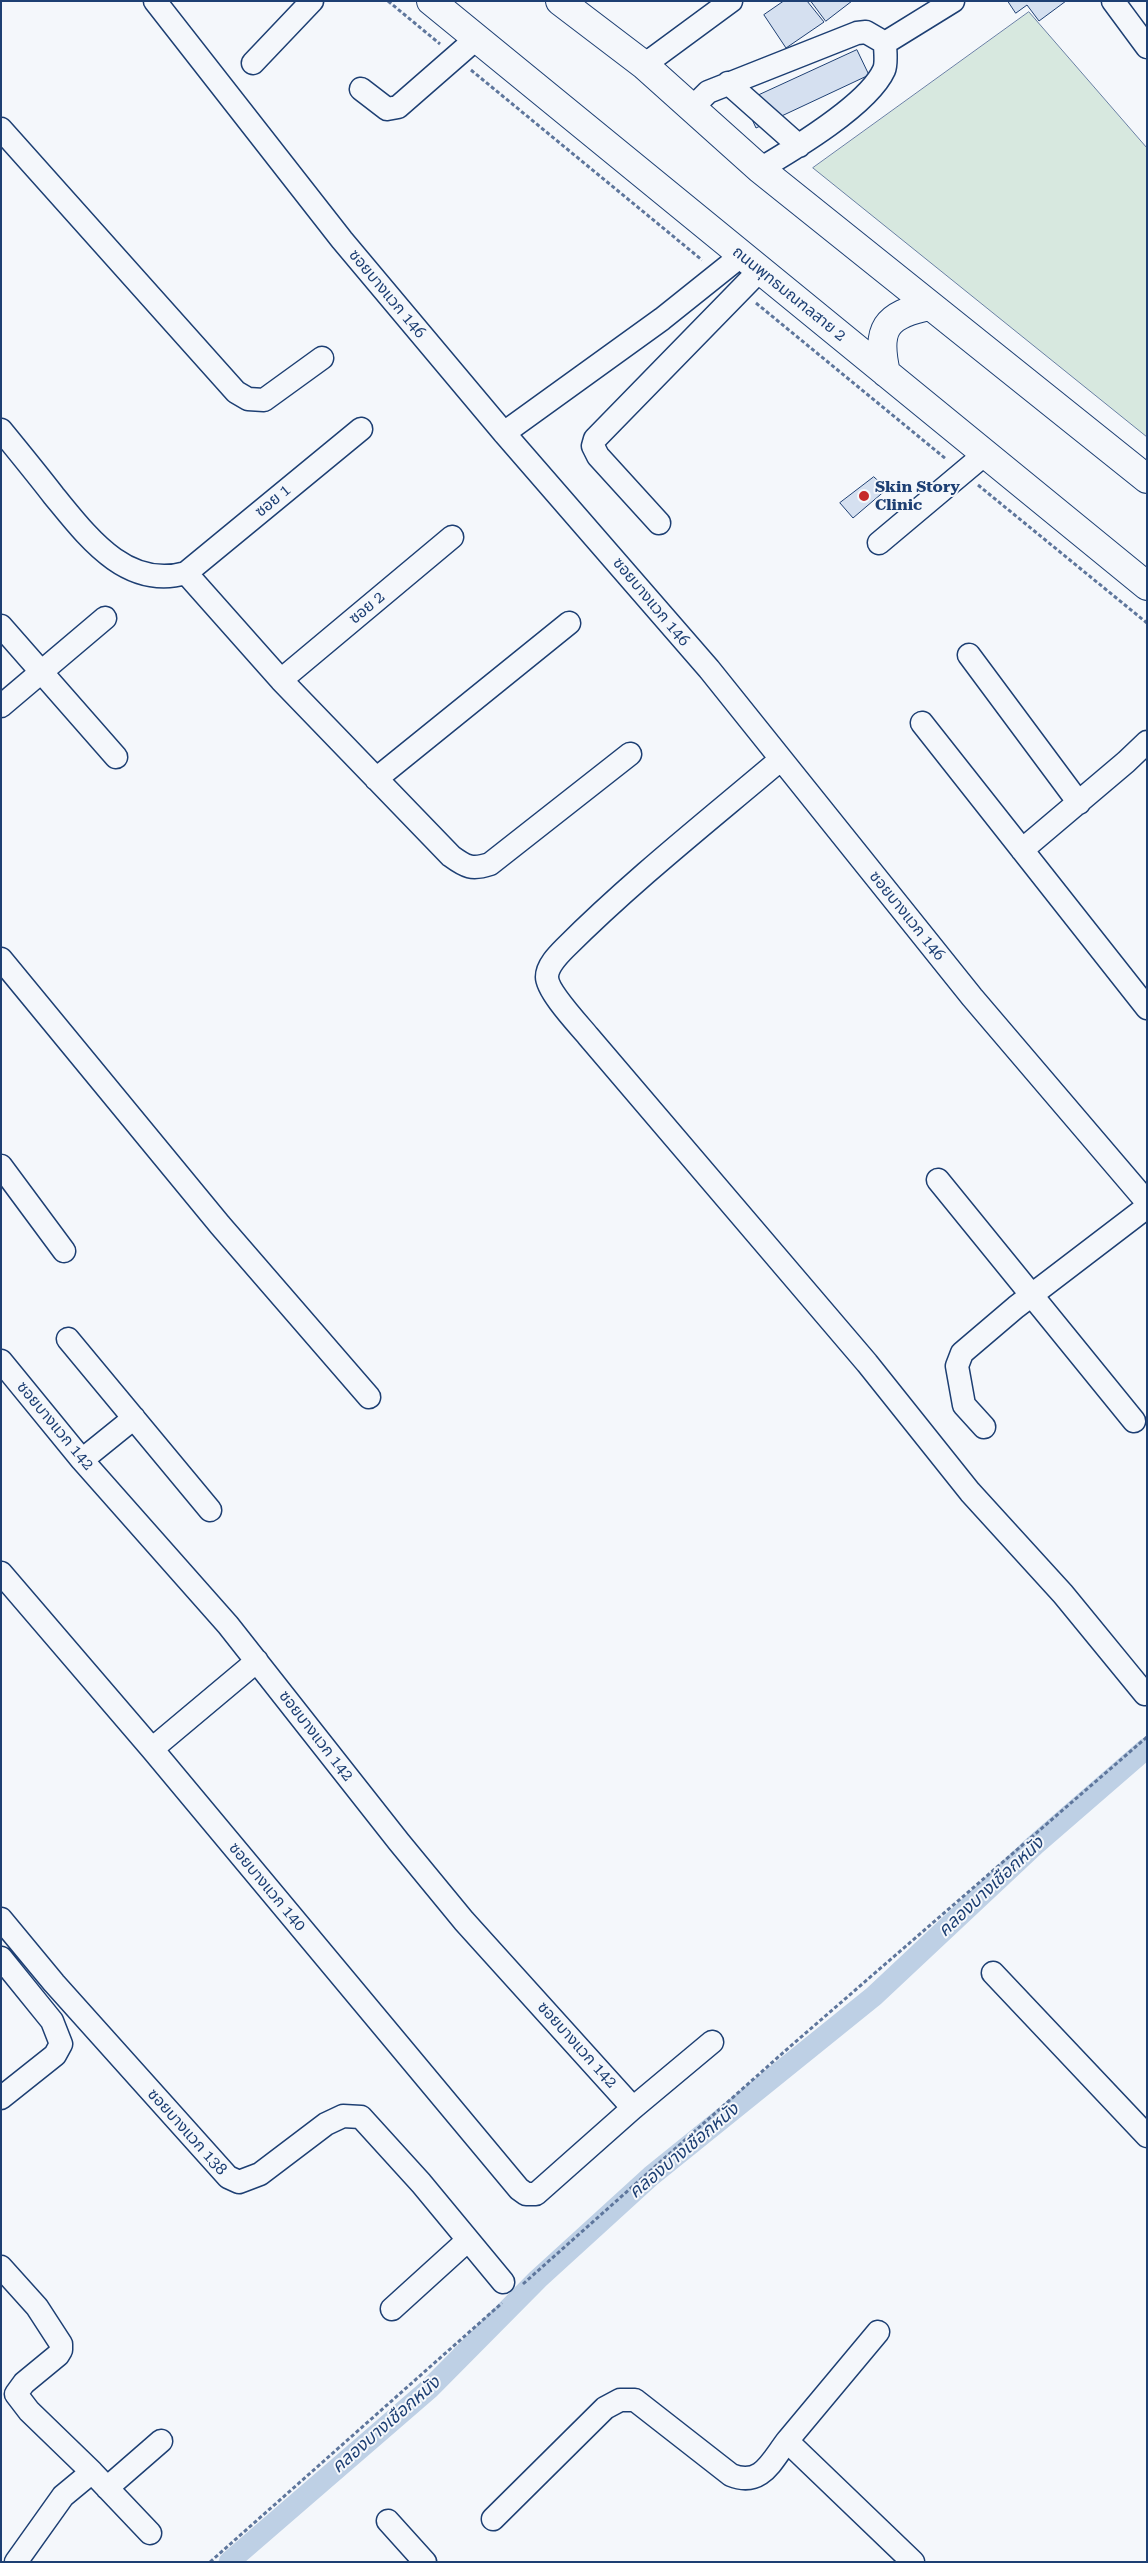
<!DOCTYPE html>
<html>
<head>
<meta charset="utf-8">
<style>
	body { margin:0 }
	#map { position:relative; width:1148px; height:2563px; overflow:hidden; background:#f4f7fb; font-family:"Roboto Serif",serif }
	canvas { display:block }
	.frame { position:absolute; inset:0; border:2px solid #1d3f73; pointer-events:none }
</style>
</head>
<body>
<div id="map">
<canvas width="1148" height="2563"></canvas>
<div class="frame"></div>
</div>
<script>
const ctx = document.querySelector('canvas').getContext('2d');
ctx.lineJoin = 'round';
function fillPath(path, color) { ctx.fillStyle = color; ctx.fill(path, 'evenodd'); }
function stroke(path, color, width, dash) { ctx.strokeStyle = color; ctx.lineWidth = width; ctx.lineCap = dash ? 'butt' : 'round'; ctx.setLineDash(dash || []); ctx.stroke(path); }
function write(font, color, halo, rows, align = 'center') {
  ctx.font = font + ' "Roboto Serif","Noto Sans Thai",serif'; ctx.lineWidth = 4; ctx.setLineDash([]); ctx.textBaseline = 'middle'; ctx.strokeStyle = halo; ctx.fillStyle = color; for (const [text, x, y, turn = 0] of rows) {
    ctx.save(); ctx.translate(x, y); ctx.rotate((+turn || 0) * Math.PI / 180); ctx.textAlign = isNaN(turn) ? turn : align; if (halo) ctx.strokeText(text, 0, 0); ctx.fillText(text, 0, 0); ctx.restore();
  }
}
const green = new Path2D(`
	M1029,12L1147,148V437L813,168Z`);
const canal = new Path2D(`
	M229,2562L429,2389L538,2279L651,2176L874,1996L1035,1845L1147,1748`);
const building = new Path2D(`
	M784,1H807L824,22L786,48L764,15Z
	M811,1H852L826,21Z
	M1008,1H1066L1039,21L1027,5L1016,13Z
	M857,50L869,75L756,128L744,102Z
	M874,477L887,489L853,518L840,503Z`);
const path = new Path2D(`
	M388,1L440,44
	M471,70L702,260
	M756,303L946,459
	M978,485L1147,623
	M523,2284L785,2051L1147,1737
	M210,2562L502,2303`);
const minor = new Path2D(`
	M155,1L342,240L504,433L709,669L972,997L1147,1202
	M1113,1L1147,47
	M253,63L312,1
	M644,65L731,1
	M728,83L799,146
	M361,89L387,109L398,107L477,38
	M692,108L708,92L857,33L866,32L885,43
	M1,129L236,392L248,399L264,400L322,358
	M760,169C794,149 868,105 884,70C887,63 885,51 885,43L953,1
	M1,430C19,452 37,474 54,496C87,536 126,590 186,573L361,429
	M504,433L662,319L742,255
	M659,523L598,456L593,446L595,439L760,270
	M879,543L985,454
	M186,573L281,680L451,856C466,867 472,870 490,864L630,754
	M1,626L116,757
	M969,655L1079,803
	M281,680L452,537
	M1,706L105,618
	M922,723L1147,1008
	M780,760C708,821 632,881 565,948C558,955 547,966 547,977C547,991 578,1024 588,1036L867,1363L970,1492L1063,1594L1145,1694
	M376,779L569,623
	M1022,850L1126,762L1147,742
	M1,959L220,1225L369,1397
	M1,1166L64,1251
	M938,1180L1134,1421
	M68,1339L210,1510
	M1,1361L82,1460L228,1625L399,1842L464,1921L633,2108
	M984,1427L964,1405L957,1366L962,1353L1016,1307L1147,1207
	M82,1460L134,1418
	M1,1573L152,1749L519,2189L526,2194H536L633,2108L712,2042
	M152,1749L257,1661
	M1,1919L54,1983L228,2177L239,2182L260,2174L326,2124L343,2116L361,2117L421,2183L503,2282
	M1,1958L52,2021L61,2044L55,2055L1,2098
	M993,1973L1147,2136
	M1,2267L37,2307L61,2344V2350L58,2355L24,2383L16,2394L29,2411L92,2472L63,2496L16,2562
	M392,2309L468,2240
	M787,2441L878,2332
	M92,2472L150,2533
	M107,2488L161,2441
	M493,2519L605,2408L620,2400H635L731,2475C761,2487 771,2462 787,2441L913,2562
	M388,2521L425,2562`);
const major = new Path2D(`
	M431,1L1147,586
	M560,1L644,65L760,169L1147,479
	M886,373C876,329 885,315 929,306`);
const markers = [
	[864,496,6,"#c62828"]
];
const streetNames = [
	["ซอยบางแวก 146",387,294,50],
	["ถนนพุทธมณฑลสาย 2",789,294,39],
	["ซอย 1",273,501,-40],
	["ซอยบางแวก 146",651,602,50],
	["ซอย 2",367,608,-40],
	["ซอยบางแวก 146",907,916,51],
	["ซอยบางแวก 142",55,1426,50],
	["ซอยบางแวก 142",316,1736,52],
	["ซอยบางแวก 140",267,1887,50],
	["ซอยบางแวก 142",577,2045,48],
	["ซอยบางแวก 138",187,2132,48]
];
const poiNames = [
	["Skin Story",875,487],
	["Clinic",875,505]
];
const waterNames = [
	["คลองบางเชือกหนัง",991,1887,-43],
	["คลองบางเชือกหนัง",684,2151,-40],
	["คลองบางเชือกหนัง",386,2425,-41]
];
fillPath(green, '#d7e8df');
stroke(green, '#687fa3', 1);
stroke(canal, '#bed0e5', 21);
fillPath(building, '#d5e0f0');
stroke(building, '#1d3f73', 1);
stroke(minor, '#1d3f73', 25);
stroke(major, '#1d3f73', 30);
stroke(path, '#5e769c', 3, [4, 2.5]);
stroke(minor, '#f4f7fb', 22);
stroke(major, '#f4f7fb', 28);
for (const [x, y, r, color] of markers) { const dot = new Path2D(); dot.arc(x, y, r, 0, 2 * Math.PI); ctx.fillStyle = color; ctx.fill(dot); stroke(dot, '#f4f7fb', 2); }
write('16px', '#1d3f73', '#f4f7fb', streetNames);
write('bold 16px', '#1d3f73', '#f4f7fb', poiNames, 'left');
write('italic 18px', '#1d3f73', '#f4f7fb', waterNames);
</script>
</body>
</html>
